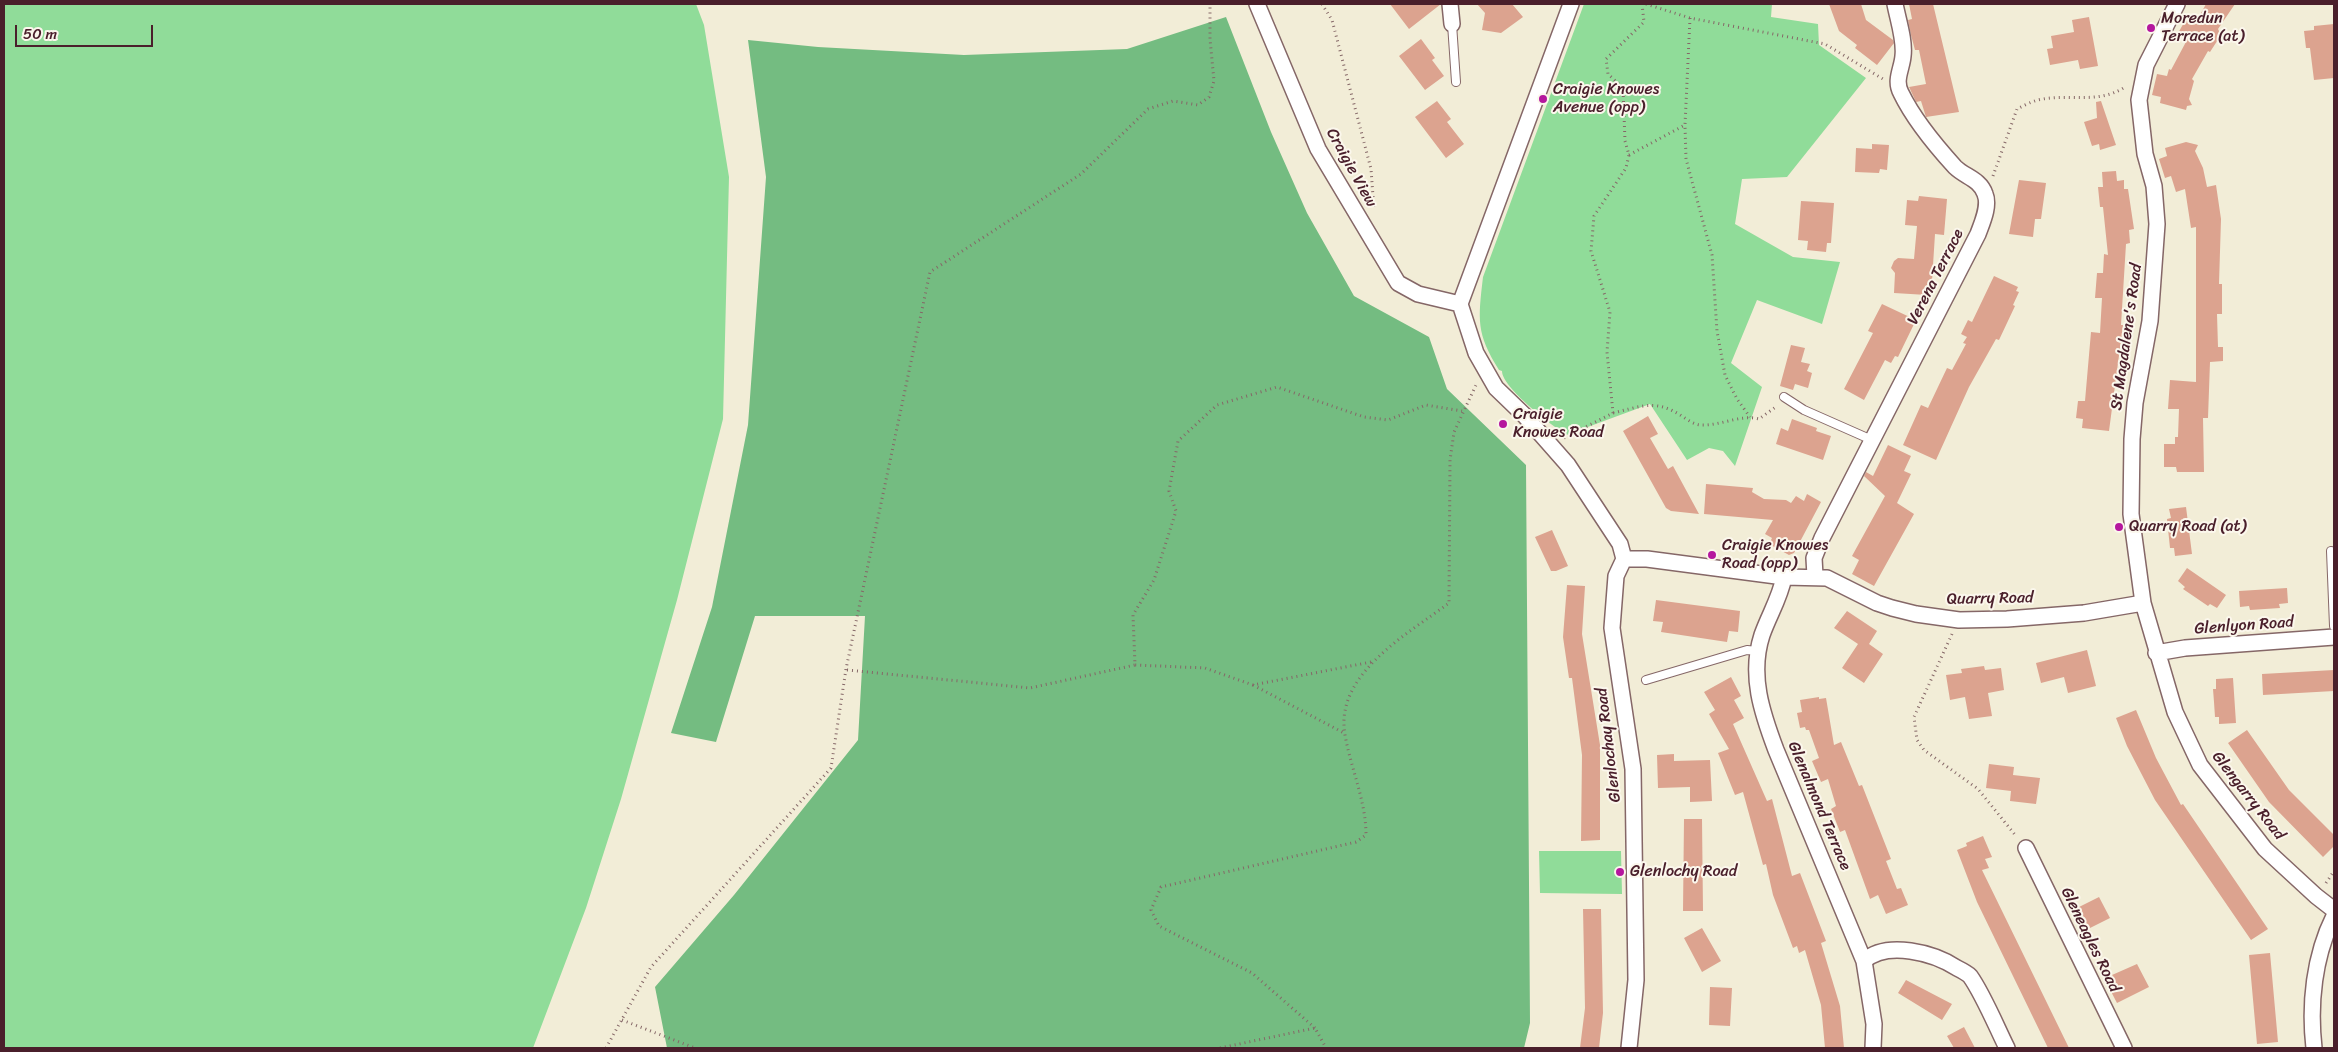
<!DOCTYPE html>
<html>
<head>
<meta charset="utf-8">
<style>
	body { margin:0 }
	#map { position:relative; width:2338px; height:1052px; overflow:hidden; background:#f2edd7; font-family:Sriracha,sans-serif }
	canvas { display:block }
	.frame { position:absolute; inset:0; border:5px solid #4a1f2b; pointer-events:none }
	.scale { position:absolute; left:15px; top:25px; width:138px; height:22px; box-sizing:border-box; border:2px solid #4a1f2b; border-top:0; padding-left:6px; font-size:15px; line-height:18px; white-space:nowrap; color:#4a1f2b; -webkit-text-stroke:4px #fbf7ec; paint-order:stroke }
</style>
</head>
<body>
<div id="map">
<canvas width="2338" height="1052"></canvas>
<div class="frame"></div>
<div class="scale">50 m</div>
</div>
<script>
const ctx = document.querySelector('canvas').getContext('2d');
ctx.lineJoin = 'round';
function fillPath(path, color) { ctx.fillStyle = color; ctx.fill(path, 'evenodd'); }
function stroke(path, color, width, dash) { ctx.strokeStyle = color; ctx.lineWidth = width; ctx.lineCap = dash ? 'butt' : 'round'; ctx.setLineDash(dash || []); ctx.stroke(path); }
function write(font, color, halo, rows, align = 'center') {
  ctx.font = font + ' Sriracha,sans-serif'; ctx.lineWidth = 4; ctx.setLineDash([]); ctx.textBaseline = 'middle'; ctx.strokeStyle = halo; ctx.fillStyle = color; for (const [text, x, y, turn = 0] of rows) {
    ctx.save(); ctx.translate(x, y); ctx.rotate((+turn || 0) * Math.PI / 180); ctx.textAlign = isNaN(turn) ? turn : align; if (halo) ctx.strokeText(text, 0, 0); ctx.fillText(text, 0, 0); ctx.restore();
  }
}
const green = new Path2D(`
	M4,4H696L704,25L729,177L723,419L677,600L621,799L586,908L533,1048H4Z
	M1584,4H1772L1771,17L1818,24L1819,45L1866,78L1787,177L1742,179L1735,224L1793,257L1840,262L1822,324L1757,300L1731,363L1762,387L1735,466L1723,451L1709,448L1687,460L1650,404L1566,435C1552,425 1502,388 1502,371L1499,370C1476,333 1478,320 1483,277Z
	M1539,851H1621L1622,894L1540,893Z`);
const forest = new Path2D(`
	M1226,17L1271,132L1307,213L1354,296L1429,337L1447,389L1526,465L1530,1023L1524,1048H667L655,987L734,895L858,740L865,616H755L716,742L671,733L712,607L748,425L766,177L748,40L818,47L964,55L1127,49Z`);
const building = new Path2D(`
	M1390,4H1441L1409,29Z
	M1477,4H1512L1523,17L1501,33L1482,30L1485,13Z
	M1829,4H1861L1866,20L1893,40L1894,43L1877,65L1855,48L1857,45L1839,31Z
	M1909,4H1933L1959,112L1926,117L1921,101L1916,102L1910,89L1909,87L1926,84L1919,50H1915L1911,35L1908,20L1912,19Z
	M2206,4H2235L2218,29L2221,35L2210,52L2208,51L2192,79L2194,81L2189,99L2192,105L2187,106L2186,110L2160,103L2161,97L2152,95L2157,74L2167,76L2169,69L2171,70L2187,40L2177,35L2186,19L2195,24Z
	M2089,17L2098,66L2080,69L2078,60L2050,65L2047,49L2053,48L2051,36L2074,32L2072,20Z
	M2334,24V78L2314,80L2310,48H2306L2304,31L2314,30V26Z
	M1421,39L1435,58L1432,60L1444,76L1425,90L1399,56Z
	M1437,101L1451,119L1447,122L1464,144L1446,158L1415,117Z
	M2101,101L2116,145L2100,150L2099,144L2092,146L2084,122L2097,118L2096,102Z
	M2186,142L2198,145L2195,151L2203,168L2207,187L2216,185L2221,219L2219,284H2222V314H2217L2218,347H2223V361L2210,362L2208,418H2203L2204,472H2177L2176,467H2164V444H2175V437H2178L2179,409H2168L2170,380L2196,382V227L2191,228L2185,189L2176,192L2171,176L2165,178L2159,159L2167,156L2165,148Z
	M1872,144L1889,145L1887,170L1880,169L1879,173L1855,172L1856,148L1872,149Z
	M2116,171L2117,181L2124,180V189H2128L2134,229L2129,230L2130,243L2126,244L2121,325H2123L2109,431L2082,428L2083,419L2076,418L2078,401H2085L2091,332L2100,333L2102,298H2095L2097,273H2103L2104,254L2108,255L2103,207H2100L2098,187H2103L2102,172Z
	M2019,180L2046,183L2041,219H2035L2033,237L2009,234Z
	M1919,196L1947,199L1944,235L1935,234L1932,281H1928L1927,295L1894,293L1895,273L1891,268L1894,261L1898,258L1914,259L1917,226L1905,225L1907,200L1918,201Z
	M1801,201L1834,203L1831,243H1827L1826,252L1807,250L1808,241L1798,240Z
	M1994,276L2018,287L2016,291L2019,292L2013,305L2015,306L1999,340L1996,339L1969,387L1936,460L1903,445L1921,405L1928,408L1947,368L1952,370L1966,344L1963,343L1967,337L1961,334L1968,320L1972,322Z
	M1882,304L1916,320L1898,357L1895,356L1891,363L1885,360L1864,400L1844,389L1873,333L1868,331Z
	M1791,345L1805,348L1801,362L1810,364L1807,371L1812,373L1808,388L1795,384L1793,390L1780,386Z
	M1648,416L1658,434L1650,438L1668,469L1673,466L1699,514L1671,511L1666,508L1623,431Z
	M1792,419L1817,428L1816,431L1831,436L1823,460L1776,444L1781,428L1788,431Z
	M1888,445L1911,456L1904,471L1911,474L1897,503L1914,514L1874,586L1852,574L1859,560L1852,556L1885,496L1864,476L1866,472L1873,476Z
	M1706,484L1753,488L1752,492L1764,499L1786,500L1791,503L1796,496L1804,501L1807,494L1821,502L1794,553L1789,555L1769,544L1772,538L1765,534L1773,520L1704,514Z
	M2186,507L2192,554L2175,556L2174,548H2170L2167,519L2171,518L2169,509Z
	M1552,530L1568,566L1556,571H1551L1535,537Z
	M2187,568L2226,595L2217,608L2210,604L2208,606L2183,589L2185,587L2178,581Z
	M1567,585L1585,586L1582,634L1600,745V840L1581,841L1582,755L1572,678H1569L1563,637Z
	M2287,588L2288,603L2279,604L2280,608L2250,610L2249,606L2240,607L2239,591Z
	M1656,600L1740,611L1738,632L1729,631L1727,642L1661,632L1663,622L1653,621Z
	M1847,611L1877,631L1869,644L1883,654L1864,683L1842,668L1858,644L1834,628Z
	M2087,650L2096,686L2068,693L2064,677L2041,683L2036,663Z
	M1984,666L1985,670L2001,668L2004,690L1988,693L1992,716L1969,719L1965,697L1950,700L1946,675L1962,673L1961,669Z
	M2334,670V691L2263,695L2262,674Z
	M1731,677L1741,696L1734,700L1744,718L1733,724L1767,801L1772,799L1792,876L1800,873L1826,941L1821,943L1840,1006L1844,1048H1825L1821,1005L1805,950L1799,953L1797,946L1793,948L1773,895L1766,864L1763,865L1743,792L1735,795L1718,753L1729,749L1709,714L1715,710L1704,692Z
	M2233,678L2236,723L2219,724V717H2215L2214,702L2213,689H2216V679Z
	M1819,697V699L1826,698L1834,745L1841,742L1859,786L1862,785L1891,859L1886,861L1897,889L1901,888L1908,905L1886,914L1878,895L1870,899L1845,830L1840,832L1831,809L1836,806L1828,779L1821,782L1812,761L1819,758L1809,730H1806L1805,727L1800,728L1797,713L1802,712L1800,700Z
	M2136,710L2156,758L2181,805L2183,804L2268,929L2251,940L2155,800L2127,746L2116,718Z
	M2247,730L2289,790L2334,835V846L2323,857L2269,802L2228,743Z
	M1674,754V761L1710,760L1712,801L1690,802V787L1658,788L1657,755Z
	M1989,764L2014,767L2013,775L2040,778L2036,804L2010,801L2011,791L1986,788Z
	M1684,819H1702L1703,911H1683Z
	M1983,836L1992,857L1985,859L1989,868L1982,870L2069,1048H2048L1977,902L1957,850L1967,846L1966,843Z
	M2099,897L2110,918L2084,931L2073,910Z
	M1583,909H1601L1603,1013L1599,1048H1580L1585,1008Z
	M1702,928L1721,961L1702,972L1684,938Z
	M2270,953L2278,1042L2257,1044L2249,955Z
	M2137,964L2149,987L2117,1003L2105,980L2113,976L2112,975Z
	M1906,980L1952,1004L1942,1020L1898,993Z
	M1710,987L1732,988L1730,1026L1709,1025Z
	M1964,1027L1975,1048H1954L1947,1036Z`);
const path = new Path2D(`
	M1322,4L1332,20L1371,169L1374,210
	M1646,4L1690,18L1825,44L1883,79
	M1690,18L1685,125L1686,159L1712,255L1717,331L1725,375L1737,399L1750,417
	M1629,155L1685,125
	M1993,176L2017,109C2025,105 2034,100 2043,99C2072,94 2099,104 2125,87
	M1613,413C1635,408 1652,400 1673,411C1682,415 1692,425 1701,425C1720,426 1741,414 1759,419L1777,406
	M1564,438L1613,413L1607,352L1610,312L1591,251L1594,216L1626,168L1629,155L1625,141L1623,88L1608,74L1606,59L1644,22L1642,4
	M1952,634L1914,717L1917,740L1924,750L1978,789L2016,836
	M1371,662L1253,685L1205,668L1135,665L1133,615L1154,580L1176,511L1169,491L1178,441L1217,405L1277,387L1364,417L1388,420L1426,405L1462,411
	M847,670L1030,688L1135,665
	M1253,685L1344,733
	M2326,883L2334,871
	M622,1020L695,1048
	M1315,1028L1252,973L1159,926L1151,910L1161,887L1356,842L1366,835C1366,801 1351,769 1345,735C1334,674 1408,634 1449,603L1450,460L1454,432L1476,385
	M606,1048L651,967L831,768L846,669L930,272L1081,174L1148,109L1173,101L1198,105L1209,97L1214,81L1210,39V4
	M1220,1048L1315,1028L1326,1048`);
const lane = new Path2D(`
	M1452,24L1456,82
	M1784,397L1804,410L1872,440
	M2331,551L2334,626
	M1646,680L1747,650L1758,651`);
const street = new Path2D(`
	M1257,4L1318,149L1398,283L1418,294L1460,304
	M1450,4L1452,24
	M1571,4L1460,304L1476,353L1496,388L1524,415L1568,465L1620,544L1624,559
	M2177,4L2146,65L2139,100L2145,154L2154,186L2157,224L2150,321L2135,403L2132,439L2131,514L2143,603L2175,712L2200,765L2265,849L2316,896L2334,910
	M1624,559H1647L1784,577L1827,578L1877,603L1892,608L1916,614L1959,620L2007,619L2084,613L2143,603
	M1624,559L1616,576L1612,628L1633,769L1636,980L1629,1048
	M1815,576L1814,558L1822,538L1978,234C1982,223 1990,206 1985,194C1980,179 1965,177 1955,167C1935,145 1914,120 1901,93C1894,80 1902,69 1903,56C1905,40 1898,20 1895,4
	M1784,577C1780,598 1769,615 1762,635C1749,675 1762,713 1776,750L1864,961L1874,1024L1873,1048
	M2156,653L2185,648L2334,637
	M2026,848L2124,1048
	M1864,961C1887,940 1934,953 1957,968C1961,970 1967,973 1970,976C1983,994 1997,1028 2007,1048
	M2314,1048C2309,1004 2314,956 2334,916`);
const markers = [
	[2151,28,5,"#b5179e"],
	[1543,99,5,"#b5179e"],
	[1503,424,5,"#b5179e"],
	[2119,527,5,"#b5179e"],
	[1712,555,5,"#b5179e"],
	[1620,872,5,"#b5179e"]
];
const poiNames = [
	["Moredun",2161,19],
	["Terrace (at)",2161,37],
	["Craigie Knowes",1553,90],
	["Avenue (opp)",1553,108],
	["Craigie",1513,415],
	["Knowes Road",1513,433],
	["Quarry Road (at)",2129,527],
	["Craigie Knowes",1722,546],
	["Road (opp)",1722,564],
	["Glenlochy Road",1630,872]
];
const streetNames = [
	["Craigie View",1351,168,61],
	["Verena Terrace",1936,277,-63],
	["St Magdalene's Road",2127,337,-82],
	["Quarry Road",1990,599,-1],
	["Glenlyon Road",2244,626,-4],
	["Glenlochay Road",1609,745,-97],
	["Glengarry Road",2248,796,52],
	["Glenalmond Terrace",1819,806,67],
	["Gleneagles Road",2090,940,64]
];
fillPath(green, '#90dc99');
fillPath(forest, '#74bc81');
fillPath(building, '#dca38f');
stroke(lane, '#856767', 10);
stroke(street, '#856767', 18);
stroke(path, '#856767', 3, [1, 4]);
stroke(lane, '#fff', 8);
stroke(street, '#fff', 15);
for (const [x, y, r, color] of markers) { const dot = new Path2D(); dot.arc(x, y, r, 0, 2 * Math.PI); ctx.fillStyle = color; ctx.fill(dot); stroke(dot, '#fbf7ec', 2); }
write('16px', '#4a1f2b', '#fbf7ec', poiNames, 'left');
write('16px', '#4a1f2b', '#fbf7ec', streetNames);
</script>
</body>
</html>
